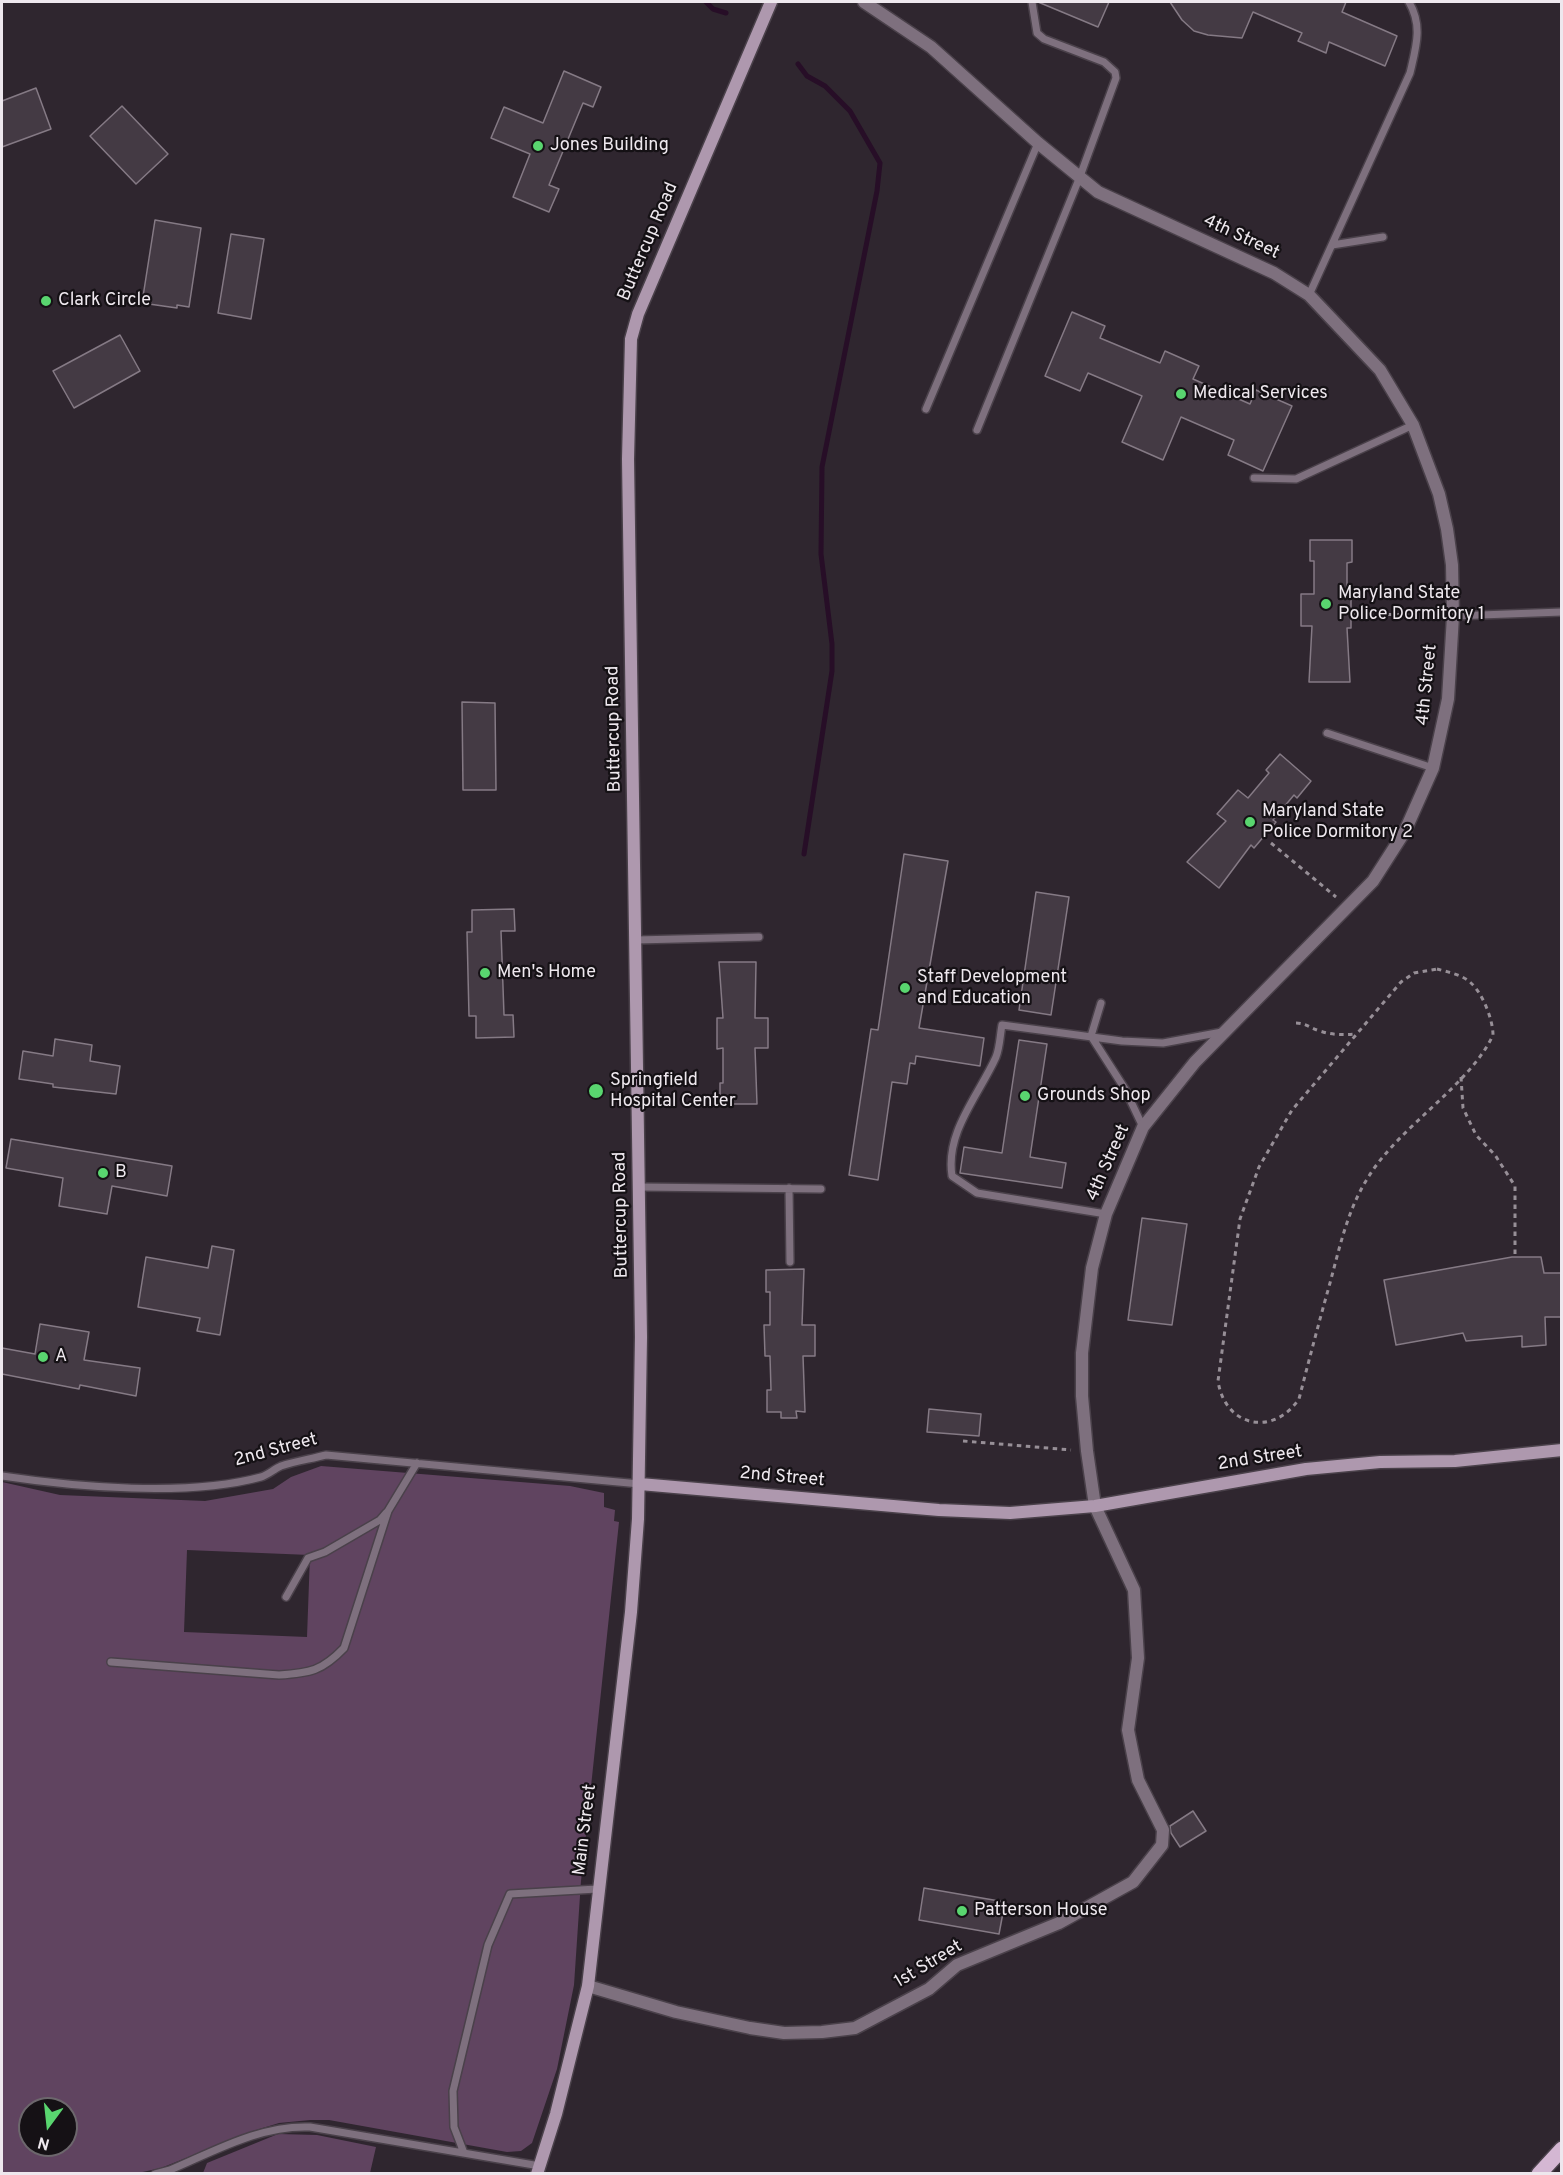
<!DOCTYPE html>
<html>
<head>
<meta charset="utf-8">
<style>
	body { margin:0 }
	#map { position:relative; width:1563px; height:2175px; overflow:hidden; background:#2f262f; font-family:Overpass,sans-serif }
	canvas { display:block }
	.frame { position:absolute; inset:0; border:3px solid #eee8ee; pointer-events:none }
	.north { position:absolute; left:18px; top:2097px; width:60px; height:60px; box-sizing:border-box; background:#151115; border:2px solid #6c676c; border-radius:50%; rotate:195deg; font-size:16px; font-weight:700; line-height:24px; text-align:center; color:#eee8ee }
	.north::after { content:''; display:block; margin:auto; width:21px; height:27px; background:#59d56f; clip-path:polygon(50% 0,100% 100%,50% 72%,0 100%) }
</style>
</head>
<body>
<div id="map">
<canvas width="1563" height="2175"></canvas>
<div class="frame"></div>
<div class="north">N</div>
</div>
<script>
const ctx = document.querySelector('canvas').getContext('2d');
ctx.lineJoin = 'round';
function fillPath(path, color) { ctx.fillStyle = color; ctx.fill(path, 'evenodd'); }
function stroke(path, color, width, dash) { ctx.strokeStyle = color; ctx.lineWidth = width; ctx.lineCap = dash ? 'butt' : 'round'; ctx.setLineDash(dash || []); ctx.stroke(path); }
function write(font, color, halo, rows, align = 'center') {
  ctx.font = font + ' Overpass,sans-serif'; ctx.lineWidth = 4.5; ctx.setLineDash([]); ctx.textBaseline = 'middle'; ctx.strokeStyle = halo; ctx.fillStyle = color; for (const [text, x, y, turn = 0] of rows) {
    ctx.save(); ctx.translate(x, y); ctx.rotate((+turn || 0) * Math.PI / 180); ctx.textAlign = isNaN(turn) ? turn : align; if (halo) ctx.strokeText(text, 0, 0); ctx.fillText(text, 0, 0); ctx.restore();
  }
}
const green = new Path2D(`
	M321,1466L570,1486L604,1493V1507L615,1510L614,1521L619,1522L581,1881L574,1985L557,2069L532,2143L521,2151L507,2152L329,2120H310L279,2123L253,2131L161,2168L138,2173H2V1482L60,1495L205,1501L273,1489L291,1477ZM187,1550L310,1555L307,1637L184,1632ZM30,2109H66V2145H30Z
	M278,2134L317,2135L376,2147L370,2173H203L207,2163Z`);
const stream = new Path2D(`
	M706,2L713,9L726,13
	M798,64L807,76L825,86L850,111L880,163L877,191L822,467L821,554L832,644V671L804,854`);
const building = new Path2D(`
	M1038,2H1109L1098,27Z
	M1170,2H1346L1342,12L1397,36L1385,66L1329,42L1326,53L1298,41L1302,33L1253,12L1242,38L1208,35L1194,31L1182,20Z
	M564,71L601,87L593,107L583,103L549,185L559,189L549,212L513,197L530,154L491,138L504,107L543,123Z
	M36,88L51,129L2,147V101Z
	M122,106L168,154L136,184L90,136Z
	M155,220L201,228L189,307L177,305V308L142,303Z
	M231,234L264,239L251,319L218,313Z
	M1072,312L1105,326L1100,338L1160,363L1165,351L1199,366L1193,379L1250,404L1256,390L1292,406L1263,471L1228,455L1234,440L1181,417L1163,460L1122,442L1142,396L1088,373L1080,391L1045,376Z
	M120,335L140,371L74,408L53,371Z
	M1310,540H1352V562L1347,563V595H1351V628H1347L1350,682H1309L1312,626H1301V594H1314V561H1310Z
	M462,702L495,703L496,790H463Z
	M1280,754L1311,781L1297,798L1294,795L1273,820L1276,822L1254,848L1251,845L1219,888L1187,862L1226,821L1217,814L1238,790L1248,798L1269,773L1266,770Z
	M904,854L948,861L919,1028L984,1038L980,1066L916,1056L915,1064L910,1063L907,1084L892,1082L878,1180L849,1175L871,1029L878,1030Z
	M1036,892L1069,897L1051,1015L1019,1010Z
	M514,909L515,931H501L504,1015H513L514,1037L476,1038V1016H469L467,932H472V910Z
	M719,962H756L755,1018H768V1048H755L757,1104H720V1083H723V1048L717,1049V1018H723Z
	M55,1039L92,1045L90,1061L120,1066L116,1094L53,1087V1084L19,1079L23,1051L53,1056Z
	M1019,1040L1047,1044L1030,1157L1066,1163L1062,1188L960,1173L964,1147L1002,1153Z
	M11,1139L172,1166L167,1196L112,1186L107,1214L59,1206L63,1178L6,1168Z
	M1142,1218L1187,1224L1172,1325L1128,1320Z
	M212,1246L234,1250L220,1335L197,1331L200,1318L138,1307L146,1257L208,1268Z
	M1512,1257H1541L1544,1273H1562V1317H1545L1546,1345L1522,1347V1336L1466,1341L1463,1333L1396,1345L1384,1280Z
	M804,1269L802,1325H815V1356H803L805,1412L796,1411L797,1418H781V1412H767V1390H771L770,1356H765L764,1325H770V1292H766V1270Z
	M40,1324L89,1332L84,1360L140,1368L136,1396L80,1385L79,1389L2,1374V1348L35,1354Z
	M929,1409L981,1414L979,1436L927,1432Z
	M1193,1811L1206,1831L1180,1847L1171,1833L1170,1826Z
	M924,1888L1005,1902L999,1934L919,1920Z`);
const path = new Path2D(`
	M1351,614L1439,615
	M1271,843L1336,897
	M1437,969C1448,972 1463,975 1471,983C1483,994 1493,1020 1493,1035C1470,1085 1400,1126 1369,1176C1348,1208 1340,1246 1330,1283C1319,1322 1309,1360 1299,1399C1273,1437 1225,1427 1218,1381L1240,1219L1259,1167L1292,1110L1401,982L1414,973Z
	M1296,1023C1306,1023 1310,1028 1320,1031C1332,1035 1342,1035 1355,1034
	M1461,1077L1463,1108L1476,1135L1495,1155L1515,1186V1257
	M963,1441L1071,1450`);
const lane = new Path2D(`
	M1332,245L1383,237
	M1309,295L1410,73C1416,47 1423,26 1409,2
	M926,409L1038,143
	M977,430L1079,179L1116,78L1115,72L1104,62L1044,39L1037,33L1032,2
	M1254,478L1296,479L1413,425
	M1453,616L1562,612
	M1327,733L1433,768
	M636,940L759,937
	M1101,1003L1091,1036L1125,1089L1143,1127
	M639,1187L821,1189
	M789,1188L790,1262
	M1106,1214L977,1193L952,1176C945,1132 979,1095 996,1057C1000,1047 1000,1035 1002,1025L1122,1041L1163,1043L1222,1032
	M2,1476C76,1487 188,1497 261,1477C268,1475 274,1469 281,1466C296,1461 311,1459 326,1455L640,1484
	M286,1597L308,1558L325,1552L380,1520L386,1513
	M111,1662L279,1675C310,1673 322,1671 344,1648L388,1511L417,1463
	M464,2153L454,2127L453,2091L488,1945L510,1894L597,1889
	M155,2174L170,2170C215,2151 260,2125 310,2127L540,2166`);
const street = new Path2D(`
	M588,1986L676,2012L750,2028L784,2033L822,2032L855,2028L929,1989L957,1965L1059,1923L1133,1882L1162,1845L1163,1830L1138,1780L1128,1730L1138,1658L1134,1590L1095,1506L1087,1451L1082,1396V1353L1092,1268L1106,1214L1143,1127L1195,1062L1373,881L1405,831L1433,768L1448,699L1453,616L1452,565L1447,529L1439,494L1413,425L1380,370L1309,295L1274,273L1098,192L1038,143L931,47L864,2`);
const secondary = new Path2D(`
	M640,1484L939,1510L1010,1513L1095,1506L1306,1469L1380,1462L1455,1461L1562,1450
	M537,2174L556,2114L588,1986L631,1612L638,1519L641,1337L628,459L631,339L638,314L771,2`);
const primary = new Path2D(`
	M1539,2174L1562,2149`);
const markers = [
	[538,146,6,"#59d56f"],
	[46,301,6,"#59d56f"],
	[1181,394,6,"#59d56f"],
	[1326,604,6,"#59d56f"],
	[1250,822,6,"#59d56f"],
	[485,973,6,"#59d56f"],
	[905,988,6,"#59d56f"],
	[596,1091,8,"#59d56f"],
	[1025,1096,6,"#59d56f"],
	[103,1173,6,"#59d56f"],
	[43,1357,6,"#59d56f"],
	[962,1911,6,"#59d56f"]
];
const poiNames = [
	["Jones Building",550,146],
	["Clark Circle",58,301],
	["Medical Services",1193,394],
	["Maryland State",1338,594],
	["Police Dormitory 1",1338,615],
	["Maryland State",1262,812],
	["Police Dormitory 2",1262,833],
	["Men's Home",497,973],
	["Staff Development",917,978],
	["and Education",917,999],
	["Springfield",610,1081],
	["Hospital Center",610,1102],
	["Grounds Shop",1037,1096],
	["B",115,1173],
	["A",55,1357],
	["Patterson House",974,1911]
];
const streetNames = [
	["4th Street",1241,238,25],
	["Buttercup Road",649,242,-67],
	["4th Street",1428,685,-84],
	["Buttercup Road",615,729,-91],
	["4th Street",1109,1163,-66],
	["Buttercup Road",622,1215,-91],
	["2nd Street",276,1451,-15],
	["2nd Street",1260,1459,-9],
	["2nd Street",782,1478,5],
	["Main Street",586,1830,-83],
	["1st Street",929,1965,-31]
];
fillPath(green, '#604460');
stroke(stream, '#270e27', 5);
fillPath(building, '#443a44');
stroke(building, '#857a85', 1.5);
stroke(lane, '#4a414a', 10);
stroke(street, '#4a414a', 15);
stroke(secondary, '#4a414a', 15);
stroke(primary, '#4a414a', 18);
stroke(path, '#978f97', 3, [4.5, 4.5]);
stroke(lane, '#7e707e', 7);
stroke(street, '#7e707e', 12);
stroke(secondary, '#ae98ae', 12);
stroke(primary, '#d4b7d3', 15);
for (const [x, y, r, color] of markers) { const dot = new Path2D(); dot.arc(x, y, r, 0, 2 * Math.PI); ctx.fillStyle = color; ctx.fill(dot); stroke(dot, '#151115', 2); }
write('18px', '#eee8ee', '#151115', poiNames, 'left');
write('18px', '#eee8ee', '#151115', streetNames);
</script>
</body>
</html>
